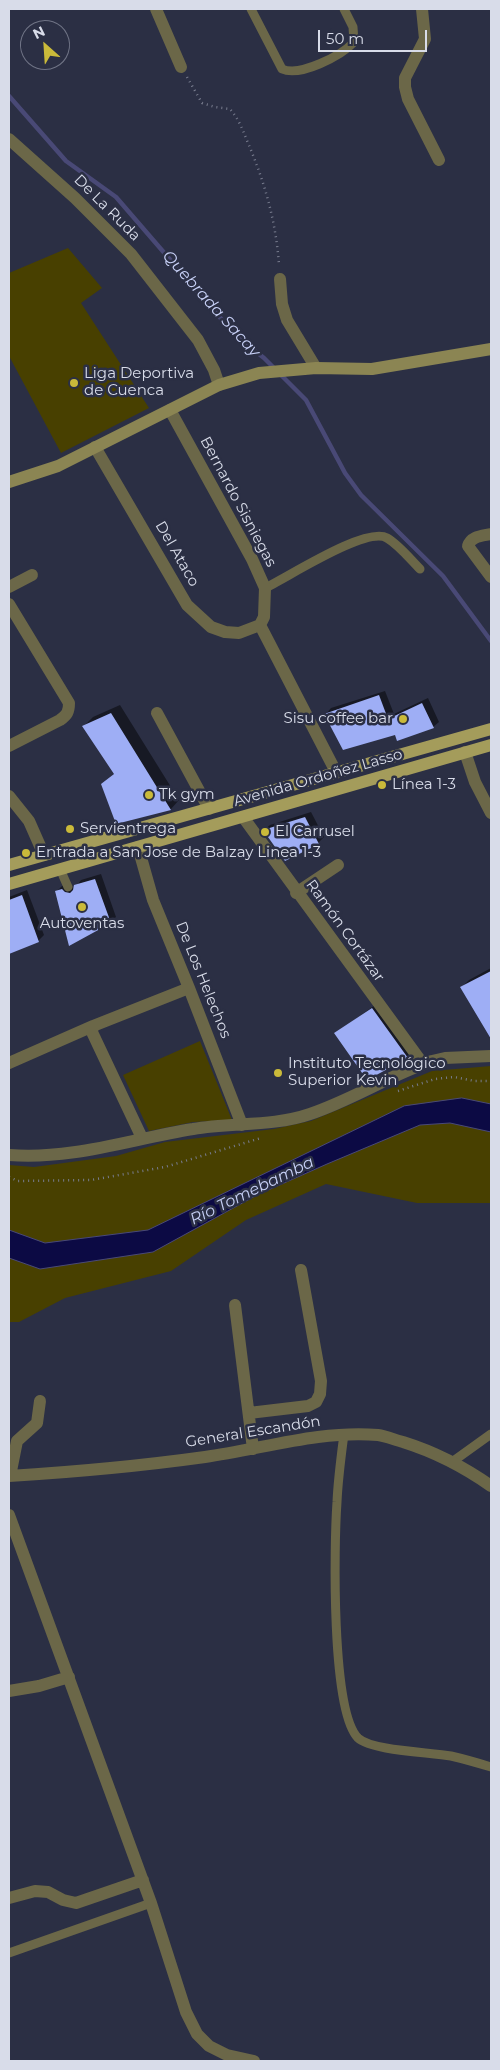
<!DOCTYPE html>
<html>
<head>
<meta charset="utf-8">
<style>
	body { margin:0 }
	#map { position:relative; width:500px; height:2070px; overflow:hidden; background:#2b2f44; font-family:Montserrat,sans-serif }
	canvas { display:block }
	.frame { position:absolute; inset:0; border:10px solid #d8dce9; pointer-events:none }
	.north { position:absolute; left:20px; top:20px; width:50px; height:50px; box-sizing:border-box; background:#2b2f44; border:1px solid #707486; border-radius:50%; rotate:334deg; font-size:14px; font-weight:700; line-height:20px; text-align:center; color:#d8dce9 }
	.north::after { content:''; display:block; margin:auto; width:18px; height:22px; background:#caba3a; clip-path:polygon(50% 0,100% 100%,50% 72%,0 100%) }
	.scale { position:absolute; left:318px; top:30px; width:109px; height:22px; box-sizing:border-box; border:2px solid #d8dce9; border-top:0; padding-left:6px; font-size:15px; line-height:18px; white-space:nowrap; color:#d8dce9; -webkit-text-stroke:4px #2b2f44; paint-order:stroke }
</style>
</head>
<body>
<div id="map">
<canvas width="500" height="2070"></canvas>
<div class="frame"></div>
<div class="north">N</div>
<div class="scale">50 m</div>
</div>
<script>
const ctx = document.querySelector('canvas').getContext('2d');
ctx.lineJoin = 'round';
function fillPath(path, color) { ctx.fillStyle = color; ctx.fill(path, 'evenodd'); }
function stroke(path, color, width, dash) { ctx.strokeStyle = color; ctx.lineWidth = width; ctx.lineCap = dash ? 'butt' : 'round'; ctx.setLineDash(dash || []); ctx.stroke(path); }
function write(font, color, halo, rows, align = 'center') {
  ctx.font = font + ' Montserrat,sans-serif'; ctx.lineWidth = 5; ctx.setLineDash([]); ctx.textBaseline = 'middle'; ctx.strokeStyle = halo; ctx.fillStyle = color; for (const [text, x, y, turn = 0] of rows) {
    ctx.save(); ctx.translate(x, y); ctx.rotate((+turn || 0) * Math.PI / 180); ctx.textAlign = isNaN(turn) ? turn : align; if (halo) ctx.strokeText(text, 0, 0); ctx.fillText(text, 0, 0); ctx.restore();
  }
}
const green = new Path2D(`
	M68,248L102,288L81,303L149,408L61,453L9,356V273Z
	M200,1041L232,1120L193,1122L149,1131L123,1075Z
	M491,1066V1104L404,1106L148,1230L45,1243L9,1230V1165L34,1167L116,1156L165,1142L274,1129L311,1121L432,1071Z
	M450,1123L491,1132V1203H417L326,1184L246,1220L171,1271L65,1298L19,1322H9V1257L153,1252L257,1195L327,1164L420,1125Z`);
const water = new Path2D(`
	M462,1098L491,1104V1132L450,1123L420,1125L327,1164L257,1195L153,1252L40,1269L9,1258V1230L45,1243L148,1230L404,1106Z`);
const shadow = new Path2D(`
	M385,691L394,714L428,698L439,722L433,727L396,733L326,714L331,708Z
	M120,705L179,800L171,809L117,822L103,784L115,773L84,726L93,717Z
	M311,812L324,837L318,843L264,830L270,825Z
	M101,874L116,917L110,922L57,891L62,886L68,884L70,887L75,888L81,880Z
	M27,890L44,935L38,941L9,952V897Z
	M491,968V1036L461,988L469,980Z
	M378,1003L413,1051L407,1056L368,1079L336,1033Z`);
const stream = new Path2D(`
	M9,96L66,161L116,197L236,336L264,358L306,400L345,473L361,495L443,576L491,641`);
const building = new Path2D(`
	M379,695L388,719L422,703L434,728L397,741L395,735L343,750L324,714Z
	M111,713L171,810L116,824L101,784L114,774L82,726Z
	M305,817L319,844L285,861L263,830Z
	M95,879L111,923L69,946L55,891L62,889L65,892L70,893L73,890L74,885Z
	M22,895L39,942L9,954V900Z
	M491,971V1039L460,987Z
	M372,1008L408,1058L367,1080L334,1033Z`);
const path = new Path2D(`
	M187,77L202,103L215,107L230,109C239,119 243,131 248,143C265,183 276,222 279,265
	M398,1091L435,1079L454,1077L475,1081H491
	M9,1177L18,1181L91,1180L165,1167L261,1138`);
const lane = new Path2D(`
	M251,9L282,69C300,77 341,56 354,42L353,27L344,9
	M265,588C287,578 366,526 387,538C399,545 410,559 420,569
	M60,869L68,887
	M344,1434C341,1457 338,1479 337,1502C334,1544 331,1711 358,1738C372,1751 430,1752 451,1756C464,1759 478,1763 491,1767
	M452,1462L491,1434
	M9,1953L151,1903`);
const street = new Path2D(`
	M156,9L181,67
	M422,9L425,39L405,78V87L408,99L439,160
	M9,139L75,198L131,254L198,340L214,370L219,385
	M280,279L282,304L287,320L316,368
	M170,410L252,559L265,588L264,617L260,625
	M95,447L187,605L211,627L225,632L239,633L260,625
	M491,534C482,536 471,536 468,546L491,577
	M9,587L32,575
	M9,604L69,703C69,712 67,715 60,720L9,746
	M260,625L336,772
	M157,713L209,809
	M465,752L475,782L491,813
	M9,796L29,821L44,855
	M243,817L423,1064
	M138,847L153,900L189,988L242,1125
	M296,893L338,865
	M9,1063L93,1026
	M142,1138L92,1032L93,1026L189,988
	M9,1155C72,1160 131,1139 193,1129C231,1122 272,1127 310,1114C352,1100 390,1075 432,1061L445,1058L491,1056
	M235,1305L253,1449
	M249,1413L308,1406L316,1402L320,1394L321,1381L301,1270
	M9,1476C74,1472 140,1466 205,1457C262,1449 320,1430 378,1435C386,1436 395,1440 403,1442C435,1452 464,1467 491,1486
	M10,1476L17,1441L37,1423L40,1401
	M9,1515L151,1903L186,2012L197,2034L209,2046L227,2055L254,2061
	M9,1691L39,1686L69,1677
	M9,1898L35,1891L48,1892L63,1900L76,1903L143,1880`);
const secondary = new Path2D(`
	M9,482L58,466L219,385L259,373L316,368L372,369L491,349`);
const primary = new Path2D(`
	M9,865L491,729
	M9,884L491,745`);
const markers = [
	[74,383,5,"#caba3a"],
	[403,719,5,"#caba3a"],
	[382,785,5,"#caba3a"],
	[149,795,5,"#caba3a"],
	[70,829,5,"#caba3a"],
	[265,832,5,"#caba3a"],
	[26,853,5,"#caba3a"],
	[82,907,5,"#caba3a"],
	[278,1073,5,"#caba3a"]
];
const streetNames = [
	["De La Ruda",107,208,45],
	["Bernardo Sisniegas",238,502,62],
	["Del Ataco",177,554,60],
	["Avenida Ordoñez Lasso",318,778,-16],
	["Ramón Cortázar",345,931,54],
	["De Los Helechos",203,980,68],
	["General Escandón",253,1432,-9]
];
const poiNames = [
	["Liga Deportiva",84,374],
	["de Cuenca",84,391],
	["Sisu coffee bar",393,719,"right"],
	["Línea 1-3",392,785],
	["Tk gym",159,795],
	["Servientrega",80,829],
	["El Carrusel",275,832],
	["Entrada a San Jose de Balzay Linea 1-3",36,853],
	["Autoventas",82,924,"center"],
	["Instituto Tecnológico",288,1064],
	["Superior Kevin",288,1081]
];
const waterNames = [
	["Quebrada Sacay",211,304,48],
	["Río Tomebamba",252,1191,-26]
];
fillPath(green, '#484000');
fillPath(water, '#0c0a44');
stroke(water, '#494976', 1);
fillPath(shadow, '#0007');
stroke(stream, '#494976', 4.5);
fillPath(building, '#9eaef5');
stroke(path, '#787c8e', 2.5, [1, 4]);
stroke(lane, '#6b6748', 9);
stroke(street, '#6b6748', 12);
stroke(secondary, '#8b8553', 12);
stroke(primary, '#a49c5b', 12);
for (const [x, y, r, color] of markers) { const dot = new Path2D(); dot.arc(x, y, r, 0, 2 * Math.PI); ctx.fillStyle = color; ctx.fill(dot); stroke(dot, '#2b2f44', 2); }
write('15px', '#d8dce9', '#2b2f44', streetNames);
write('15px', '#d8dce9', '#2b2f44', poiNames, 'left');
write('italic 16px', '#c7d0f6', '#2b2f44', waterNames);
</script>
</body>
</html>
